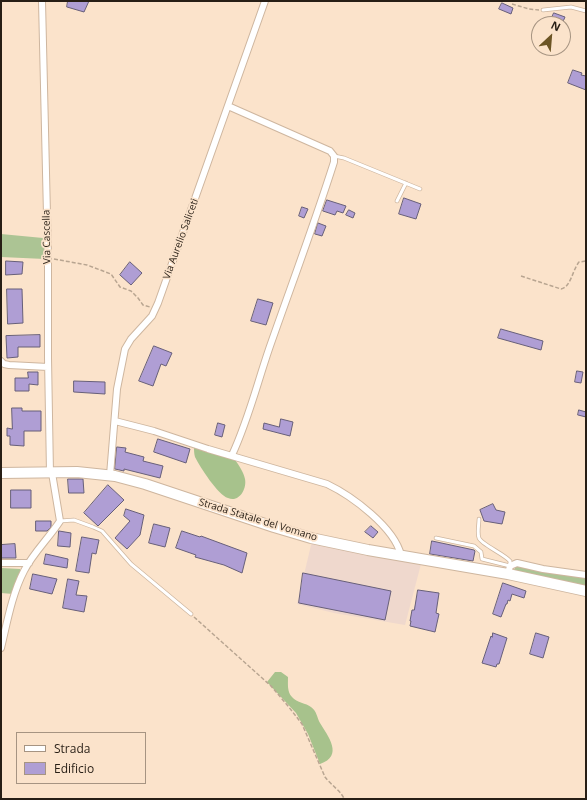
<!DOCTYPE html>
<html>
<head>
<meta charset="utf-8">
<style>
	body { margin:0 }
	#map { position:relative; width:587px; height:800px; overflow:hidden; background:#fbe3cb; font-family:"Open Sans",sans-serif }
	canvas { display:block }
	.frame { position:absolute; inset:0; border:2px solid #271e15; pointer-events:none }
	.legend { position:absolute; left:16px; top:732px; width:130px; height:52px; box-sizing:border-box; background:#fbe3cb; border:1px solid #a69482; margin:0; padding:5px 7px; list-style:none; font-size:12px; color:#271e15 }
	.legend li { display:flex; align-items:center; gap:8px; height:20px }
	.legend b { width:20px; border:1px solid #a69482 }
	.north { position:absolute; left:531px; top:16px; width:40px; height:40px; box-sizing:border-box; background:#fbe3cb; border:1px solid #a69482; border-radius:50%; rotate:26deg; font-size:11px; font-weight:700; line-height:16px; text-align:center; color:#271e15 }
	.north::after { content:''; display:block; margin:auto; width:14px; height:18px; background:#6c5525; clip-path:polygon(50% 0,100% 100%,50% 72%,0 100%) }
</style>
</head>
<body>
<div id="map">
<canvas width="587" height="800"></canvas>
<div class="frame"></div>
<ul class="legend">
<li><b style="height:5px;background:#fff"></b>Strada</li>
<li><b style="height:11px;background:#af9ed4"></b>Edificio</li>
</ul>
<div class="north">N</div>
</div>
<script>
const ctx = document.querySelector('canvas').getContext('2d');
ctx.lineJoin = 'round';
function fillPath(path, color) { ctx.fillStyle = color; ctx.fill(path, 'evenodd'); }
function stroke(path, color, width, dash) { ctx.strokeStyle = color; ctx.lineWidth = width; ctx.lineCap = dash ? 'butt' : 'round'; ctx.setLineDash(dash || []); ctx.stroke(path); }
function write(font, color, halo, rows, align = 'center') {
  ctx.font = font + ' "Open Sans",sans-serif'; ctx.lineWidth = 3.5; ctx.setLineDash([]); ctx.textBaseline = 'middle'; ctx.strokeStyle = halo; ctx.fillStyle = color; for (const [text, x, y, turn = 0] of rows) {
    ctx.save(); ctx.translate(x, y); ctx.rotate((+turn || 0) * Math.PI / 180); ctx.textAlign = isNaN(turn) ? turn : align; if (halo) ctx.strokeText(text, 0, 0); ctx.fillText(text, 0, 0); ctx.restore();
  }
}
const industrial = new Path2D(`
	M312,541L421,564L405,625L334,613L297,604Z`);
const green = new Path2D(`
	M1,234L43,238L45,259L1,257Z
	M516,566H519L586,578V586L514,570Z
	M1,568L20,569V575L13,594L1,593Z`);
const forest = new Path2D(`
	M194,447L235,460C239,465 244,473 245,479C247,489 239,503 228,498C218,495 200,467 195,457C194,454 194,450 194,447Z
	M275,672H281L288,677C288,684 287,692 292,697C297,703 306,703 311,707C317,711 317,718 320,723C328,736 344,756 320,764L308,734L296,713L267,682Z`);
const building = new Path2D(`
	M68,1H89L84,12L67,7Z
	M502,3L513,8L511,14L499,9Z
	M554,13L565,17L562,24H549Z
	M573,70L582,73L581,75L586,76V90L568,83Z
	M404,198L421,204L416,219L399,214Z
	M327,200L346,206L343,213L337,211L335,215L323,211Z
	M302,207L308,209L304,218L299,216Z
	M349,210L355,213L353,218L346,215Z
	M318,223L326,226L322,236L315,234Z
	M6,261L23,262L22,274L6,275Z
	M130,262L142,273L131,285L120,275Z
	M7,289H22L23,323L8,324Z
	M258,299L273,303L266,325L251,321Z
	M501,329L543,341L541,350L498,338Z
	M40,335V347H18V357L7,358L6,336Z
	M154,346L172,353L166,366L161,364L153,386L139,381Z
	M577,371L583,372L581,383L575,382Z
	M28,372H38V385L29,384V391H15V378H28Z
	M74,381L105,382V394L74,392Z
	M12,408H22V411H41V431H24V446L10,445V436H7V428L12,429Z
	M579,410L586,412V417L578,415Z
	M281,419L293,422L290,436L263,429L264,423L279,427Z
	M218,423L225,425L222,437L215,435Z
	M158,439L190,449L186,463L154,452Z
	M117,447L126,448L125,452L144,457L143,461L163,466L160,478L124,469V471L115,469Z
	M68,479H83L84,493H69Z
	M108,485L124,500L98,526L84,513Z
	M11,490H31V508H11Z
	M493,504L496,510L505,512L502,524L484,521L480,510Z
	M126,509L144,515L140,535L127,549L115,538L130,521L124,516Z
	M36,521H51V527L47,531H36Z
	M154,524L170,528L165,547L149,543Z
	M371,526L378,532L373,538L365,532Z
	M59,531L71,533L70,547L58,546Z
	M182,531L200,537L201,536L247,553L242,573L224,565L195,557L196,555L176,548Z
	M82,537L99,540L96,554L92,553L89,573L76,571Z
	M432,541L474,550L475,551L473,561L430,554Z
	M15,544L16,558H1V545Z
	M46,554L68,559L67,568L44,564Z
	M303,573L391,591L385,620L299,603Z
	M33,574L57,579L52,594L30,589Z
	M68,579L79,581L76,595L87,596L84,612L63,608Z
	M503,583L526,591L524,598L512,594L510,601L508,600L507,604H506L501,617L493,614Z
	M418,590L439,593L436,613L439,614L435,632L410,626L411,621H410L412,610H414Z
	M493,633L507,638L499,664H497L496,667L482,663L491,636L492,637Z
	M536,633L549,637L543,658L530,654Z`);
const path = new Path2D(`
	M512,4L529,9L539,10
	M54,259L87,265L111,274L120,287L131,291L138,298L143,305L150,307
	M521,276L561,289C571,287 572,271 579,262L586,261
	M194,617L271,686L288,706L302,724L325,777C330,784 343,793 344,799`);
const service = new Path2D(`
	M543,10L571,7L586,11
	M334,156L344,158L420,189
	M397,201L406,183
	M60,521L74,520L93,527L102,531L131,564L191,614
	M436,538L474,546L481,552L482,559L510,566V561C504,554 481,544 479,538C477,533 479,524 479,519`);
const minor = new Path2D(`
	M42,1L48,258V358L50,473
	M228,106L330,151L334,156V162C314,225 291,286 269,349C257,384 248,421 232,455
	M1,361L4,364L9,365L48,367
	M115,421L154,431L208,449L327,484C352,496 394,527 401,555
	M110,475L117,389L125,349L131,339L152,316L158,303L265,1
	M1,563H29
	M508,574L510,566L517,563L543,569L586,575
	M1,648C7,623 12,594 24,571C33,553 49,538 60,521L52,473`);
const primary = new Path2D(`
	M1,473L77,472L115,476L145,484L274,527L311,538L368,550L508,574L586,591`);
const streetNames = [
	["Via Cascella",47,237,-91],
	["Via Aurelio Saliceti",181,239,-70],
	["Strada Statale del Vomano",258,520,17]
];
fillPath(industrial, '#efd8cd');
fillPath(green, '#acc494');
fillPath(forest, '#a7c28c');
fillPath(building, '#af9ed4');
stroke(building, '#675f79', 1);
stroke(service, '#ceb69f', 4.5);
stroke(minor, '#ceb69f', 8);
stroke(primary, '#ceb69f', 12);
stroke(path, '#b8a591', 1.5, [4, 2]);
stroke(service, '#fff', 3);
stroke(minor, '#fff', 6);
stroke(primary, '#fff', 10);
write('10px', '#271e15', '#fbe3cb', streetNames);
</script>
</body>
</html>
